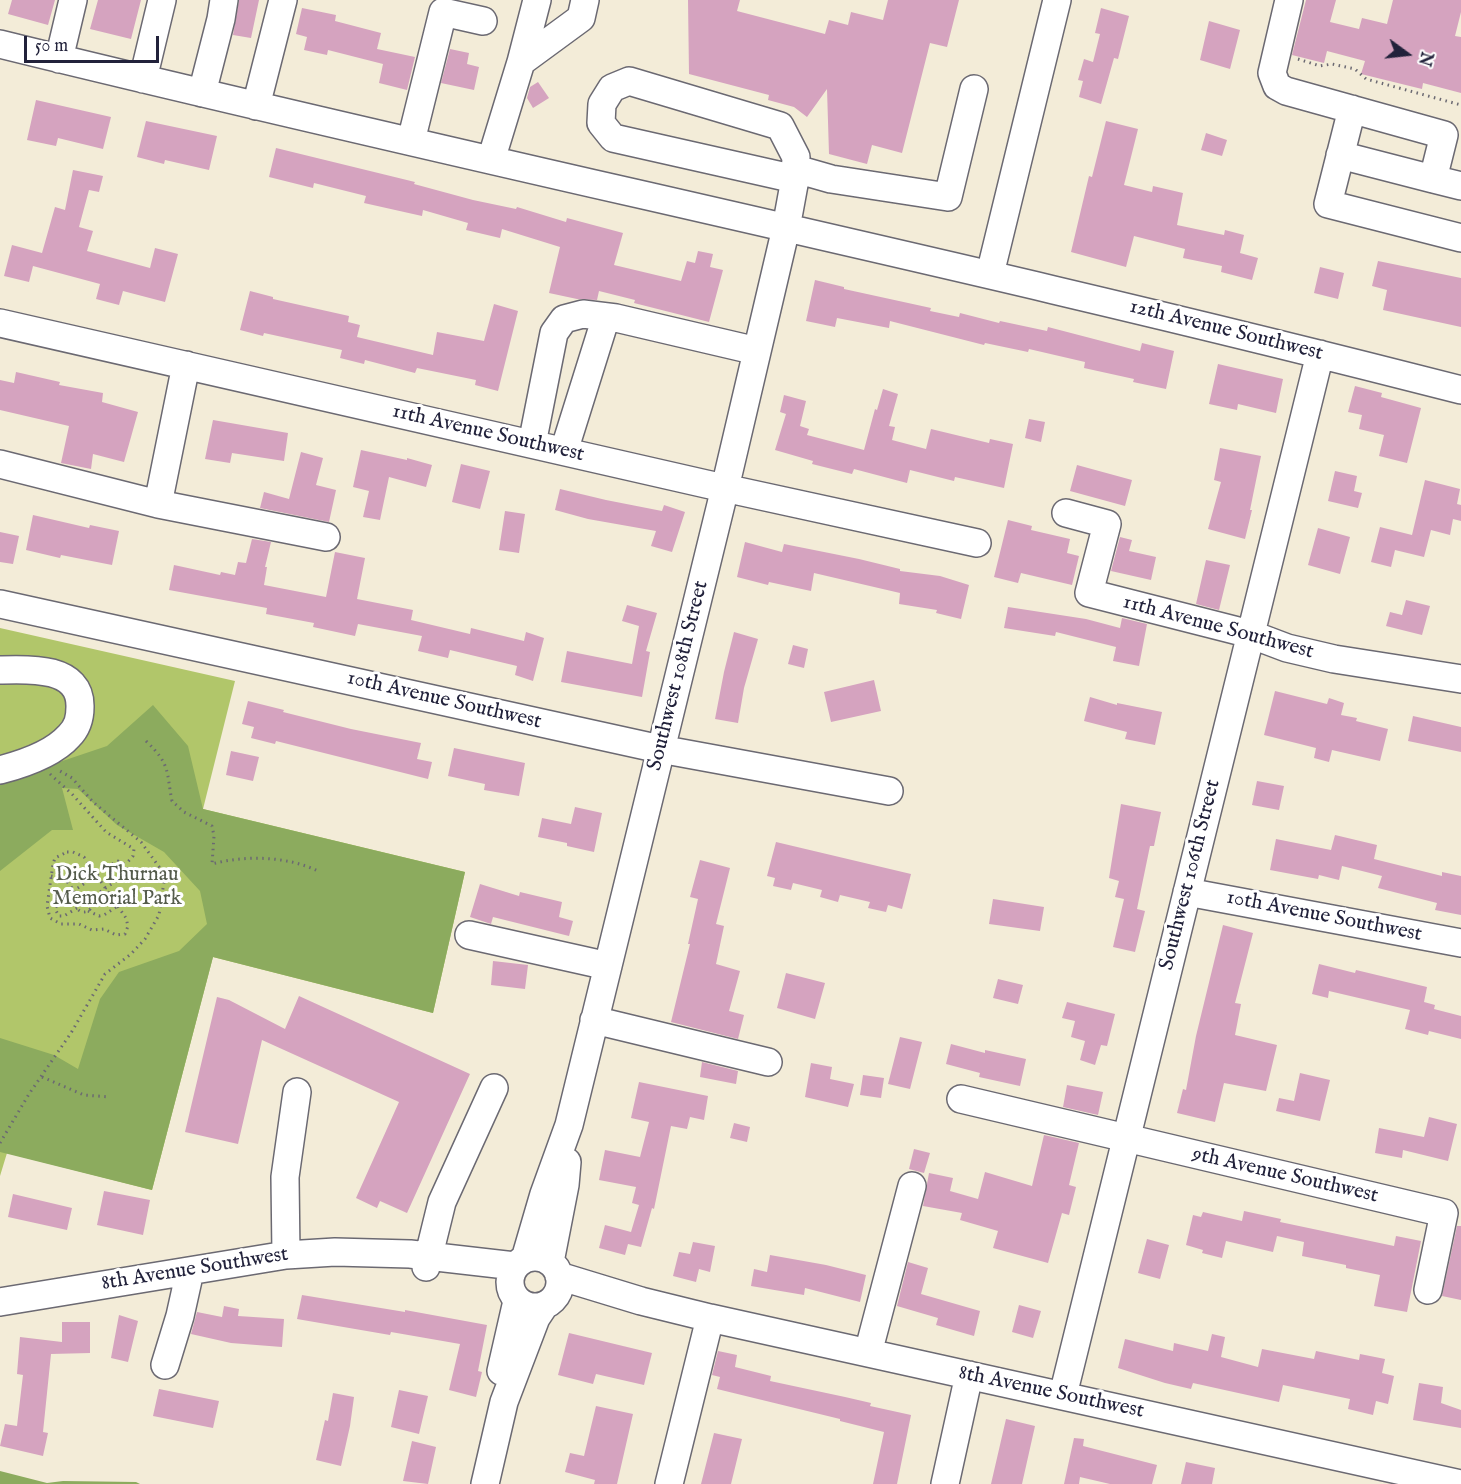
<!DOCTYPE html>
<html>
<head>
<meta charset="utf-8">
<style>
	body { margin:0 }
	#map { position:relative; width:1461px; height:1484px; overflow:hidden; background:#f3ecd8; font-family:"IM FELL English",serif }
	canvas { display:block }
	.north { position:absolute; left:1377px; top:24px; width:60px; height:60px; -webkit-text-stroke:4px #fff; paint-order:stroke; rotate:105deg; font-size:16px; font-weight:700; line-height:24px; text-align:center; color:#22223b }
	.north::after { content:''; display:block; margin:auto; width:21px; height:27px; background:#22223b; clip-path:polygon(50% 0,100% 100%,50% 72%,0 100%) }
	.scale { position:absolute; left:24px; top:36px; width:135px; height:27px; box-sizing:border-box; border:3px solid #22223b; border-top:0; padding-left:8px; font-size:18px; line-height:21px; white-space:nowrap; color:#22223b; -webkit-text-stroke:4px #fff; paint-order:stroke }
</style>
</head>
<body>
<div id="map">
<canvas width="1461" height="1484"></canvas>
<div class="north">N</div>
<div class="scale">50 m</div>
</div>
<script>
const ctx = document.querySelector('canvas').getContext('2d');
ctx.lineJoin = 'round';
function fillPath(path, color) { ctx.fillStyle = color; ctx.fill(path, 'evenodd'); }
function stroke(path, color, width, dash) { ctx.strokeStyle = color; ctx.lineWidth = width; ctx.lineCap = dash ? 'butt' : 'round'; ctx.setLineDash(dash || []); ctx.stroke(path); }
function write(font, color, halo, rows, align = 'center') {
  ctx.font = font + ' "IM FELL English",serif'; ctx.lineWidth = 6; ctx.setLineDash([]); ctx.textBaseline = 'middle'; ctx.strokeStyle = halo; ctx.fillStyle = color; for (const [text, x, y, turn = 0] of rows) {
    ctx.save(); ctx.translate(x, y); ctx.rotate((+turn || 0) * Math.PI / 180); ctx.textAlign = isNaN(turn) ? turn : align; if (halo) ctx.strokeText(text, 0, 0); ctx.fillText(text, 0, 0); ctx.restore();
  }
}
const green = new Path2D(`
	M0,628L235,681L203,809L465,872L433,1013L213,957L152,1190L7,1153L0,1176Z`);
const forest = new Path2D(`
	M153,705L188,746L203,809L465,872L433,1013L213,957L152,1190L0,1152V1038L54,1055L78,1069L100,999L119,972L179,951L207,924L200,891L164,852L117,825L78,789L62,788L73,830H52L0,871V782L107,746Z
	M0,1471L47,1483L63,1481L136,1482L140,1484H0Z`);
const building = new Path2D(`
	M12,0H55L48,25L8,14Z
	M98,0H141L131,39L90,29Z
	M239,0H259L251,38L233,35Z
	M688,0H740L737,11L825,34L829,20L848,25L851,12L883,20L888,0H959L947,47L930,43L902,153L872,145L867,164L829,154L827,89L807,117L794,107L768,100L769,95L689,74Z
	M1306,0H1336L1330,22L1359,29L1362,18L1387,24L1393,0H1461V12L1455,36L1461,37V93L1423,83L1422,89L1361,74L1365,61L1327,51L1324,63L1292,55Z
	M302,8L336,15L335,21L381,33L377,49L415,57L407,90L379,83L383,64L328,50L327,55L304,50L307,37L296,34Z
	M1101,8L1129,16L1118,59L1114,58L1101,104L1079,97L1083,81L1078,80L1084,59L1093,62L1100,34L1095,33Z
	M1209,21L1240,30L1230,69L1200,60Z
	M450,49L469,53L467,64L479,67L474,90L441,83Z
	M538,82L549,98L533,108L527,98L530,87Z
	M36,100L111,117L103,149L58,138L56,146L27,140Z
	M146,121L217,136L209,170L165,160L164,164L137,157Z
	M1106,121L1138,129L1124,185L1152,192L1153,186L1183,193L1177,225L1224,235L1225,230L1244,235L1240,253L1258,258L1252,280L1221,272L1222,266L1183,258L1185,249L1134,236L1126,267L1071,252L1089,176L1092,177Z
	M1206,133L1227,140L1222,156L1201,150Z
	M276,148L415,182L414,184L473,200L516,209L517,207L566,222L567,218L623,233L614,265L681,281L687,261L695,263L698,251L713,254L710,267L723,270L709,322L634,303L635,300L599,291L597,300L577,299L549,293L560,247L502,229L500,238L466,230L468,223L423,210L422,216L364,203L366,196L314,183L313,188L269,177Z
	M73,170L103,176L99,192L89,190L79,227L93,231L87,251L150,268L155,248L178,254L165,302L123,291L119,305L96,299L100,284L33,266L29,282L4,276L12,245L42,253L55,207L65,210Z
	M1378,261L1461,278V327L1383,310L1387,290L1372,286Z
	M1320,267L1344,273L1338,299L1314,293Z
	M815,280L844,287V289L931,308L930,311L959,317L960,313L999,323L1000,321L1047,331L1048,327L1140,351L1142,343L1174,351L1166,389L1133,382L1134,379L1084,368L1085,362L1029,349L1028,352L985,343L984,345L890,321L889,328L837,318L835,327L806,321Z
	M250,291L273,297V299L349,316L348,322L360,325L357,337L433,355L437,332L484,341L494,304L518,311L498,391L475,385L476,380L417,368L415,373L365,360L364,364L340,358L342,350L264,333L263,336L240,330Z
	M1218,364L1283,379L1276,413L1238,404L1237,410L1209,404Z
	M16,372L60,382L59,385L103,393L102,402L138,412L124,462L93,454L91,469L61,463L69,426L0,410V380L14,383Z
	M1355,386L1382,393L1381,397L1421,408L1407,463L1379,456L1384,435L1359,429L1362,415L1348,412Z
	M883,389L898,394L889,426L895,427L892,440L926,449L931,429L989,443L990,439L1013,444L1004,488L955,477L954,481L910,470L907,483L854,469L852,474L812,464L813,461L775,450L786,414L780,412L784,395L806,401L800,426L809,429L807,435L864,450L875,409L877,410Z
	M1029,419L1045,422L1041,442L1025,438Z
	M213,420L288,433L284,461L232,453L230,463L205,459Z
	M1220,448L1261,456L1250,510H1252L1245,539L1208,529L1221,482L1214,480Z
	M361,450L407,460V458L432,465L426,487L389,477L380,520L363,517L369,491L353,487Z
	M301,452L323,458L316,485L336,490L329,522L260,508L264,492L289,499Z
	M461,464L490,471L480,509L452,502Z
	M1077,465L1132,480L1125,506L1070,491Z
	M1335,471L1357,476L1354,491L1362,493L1358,508L1328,501Z
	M1425,480L1460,489L1457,504L1461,505V521L1453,519L1450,535L1431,530L1424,557L1395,550L1391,567L1371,562L1380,527L1412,535Z
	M560,489L606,500L662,511L664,505L685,512L672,552L651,546L656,531L588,519L555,510Z
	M505,511L525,514L519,553L499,550Z
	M33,515L89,528L90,525L119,531L112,565L61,555L60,558L26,550Z
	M1008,520L1032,526L1031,530L1070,539L1067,553L1079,556L1072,585L1021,573L1018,583L994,577Z
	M1318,528L1350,537L1340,574L1308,565Z
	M0,532L19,536L13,564L0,562Z
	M1120,537L1132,540L1129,551L1156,557L1151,580L1111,571Z
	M252,539L271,542L265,567H267L264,585L326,597L335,552L365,558L357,599L413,610L411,620L470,634L471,628L524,641L526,632L544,638L533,681L515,675L517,666L450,650L448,658L418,651L422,636L358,624L355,636L313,627L314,623L266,614L267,608L169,590L174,565L220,575L221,572L235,575L238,562L246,563Z
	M745,542L782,552L784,544L859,559L900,569V571L940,576L969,585L961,619L936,613L937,610L899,604L900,593L814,573L811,591L769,582L768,585L737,577Z
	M1206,560L1230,565L1219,610L1196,604Z
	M1406,600L1430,606L1422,635L1386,626L1390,612L1402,615Z
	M627,605L657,613L646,651L650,652L642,697L561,682L567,651L632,664L639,626L622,621Z
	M1008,607L1086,619L1120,628L1122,618L1147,624L1139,666L1113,661L1116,647L1056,632L1055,636L1004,628Z
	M734,632L758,639L744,688L738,723L715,719L724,672Z
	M793,645L808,649L804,668L788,664Z
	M874,680L881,711L831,722L824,692Z
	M1275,691L1327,704L1329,698L1344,703L1341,715L1357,718L1356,721L1388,729L1380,761L1332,750L1329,762L1314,758L1316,748L1264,735Z
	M1090,697L1117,705V703L1162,712L1155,745L1125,739L1127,732L1084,721Z
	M248,701L284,710L283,712L351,729L421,743L417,759L432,762L428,779L276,741L275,744L251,738L254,727L242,724Z
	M1413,716L1461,727V752L1408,741Z
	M454,748L525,763L519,796L484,790L485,784L448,776Z
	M231,751L259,757L253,781L226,775Z
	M1257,781L1284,786L1279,810L1252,805Z
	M1121,804L1161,812L1154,846H1150L1137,909L1145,911L1135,952L1113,947L1124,899L1115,897L1119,881L1109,878Z
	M575,807L602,813L594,852L567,846V843L538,837L542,818L571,824Z
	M1335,835L1377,845L1374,859L1442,876V872L1461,876V915L1435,910L1437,903L1378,888L1382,876L1342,866L1339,880L1319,875L1318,879L1270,870L1276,839L1331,850Z
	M776,842L911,874L902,909L888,905L886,912L868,908L870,902L840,895L838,902L820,897L822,890L793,883L791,890L773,886L775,878L767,876Z
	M700,860L730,868L716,924L724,926L716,964L740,971L729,1011L744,1015L738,1039L671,1022L690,944H688L698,899L690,897Z
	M480,884L519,896L520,892L562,902L559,917L573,921L569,936L493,917L491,924L470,917Z
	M993,899L1044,907L1040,931L989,924Z
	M1223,925L1253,933L1235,1003L1241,1004L1235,1035L1277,1045L1266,1091L1224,1083L1215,1122L1177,1113L1183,1089L1186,1090L1196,1036Z
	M493,961L528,965L525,989L491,985Z
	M1319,964L1355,973L1356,970L1427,987L1424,1002L1435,1005L1434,1009L1461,1016V1039L1429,1031L1428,1035L1405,1029L1410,1010L1329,991L1328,998L1312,994Z
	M786,973L825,983L815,1019L777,1008Z
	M998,979L1023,985L1018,1004L993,998Z
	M299,996L470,1074L407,1213L380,1201L377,1208L356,1198L399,1102L262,1040L238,1144L185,1132L217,997L229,1000L285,1029Z
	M1067,1002L1115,1014L1107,1046L1101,1045L1095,1065L1080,1060L1085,1041L1071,1037L1075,1021L1062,1018Z
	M900,1037L922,1042L910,1089L888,1084Z
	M951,1044L985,1053V1050L1026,1059L1020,1086L979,1077L980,1073L946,1064Z
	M702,1062L738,1071L736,1084L700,1077Z
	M811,1063L832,1067L830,1079L854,1084L848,1107L805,1097Z
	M1300,1073L1330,1080L1320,1121L1276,1111L1279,1098L1294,1101Z
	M863,1075L884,1078L881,1098L860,1095Z
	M639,1082L708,1096L704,1120L690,1117L687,1129L671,1126L654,1209L652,1208L641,1247L628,1244L625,1255L599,1248L605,1225L631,1232L639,1205L632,1203L636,1187L599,1180L605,1150L640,1157L649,1122L631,1118Z
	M1067,1085L1103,1092L1098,1115L1063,1107Z
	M1429,1117L1457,1124L1448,1161L1403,1150L1402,1158L1375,1153L1379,1128L1424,1137Z
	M734,1123L750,1127L747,1142L730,1138Z
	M1044,1135L1079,1143L1069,1185L1076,1187L1069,1215L1062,1213L1048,1263L993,1248L998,1231L960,1220L962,1213L923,1206L929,1173L953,1178L950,1191L978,1199L985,1172L1032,1186Z
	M914,1149L930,1153L924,1173L909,1169Z
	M104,1191L150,1200L143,1235L97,1225Z
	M13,1194L72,1208L67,1230L8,1217Z
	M1244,1211L1281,1219L1280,1222L1394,1246L1396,1236L1421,1241L1407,1312L1374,1306L1380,1275L1346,1268V1265L1302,1256L1304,1242L1277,1236L1273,1252L1226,1241L1222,1258L1202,1253L1203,1250L1186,1245L1193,1215L1201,1217L1203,1212L1242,1221Z
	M1457,1226H1461V1300L1442,1296Z
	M1147,1239L1169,1245L1160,1279L1138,1273Z
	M693,1242L715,1246L710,1272L699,1269L696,1282L673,1276L679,1252L690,1254Z
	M770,1255L826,1265L866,1275L860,1302L805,1288L804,1295L751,1286L754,1269L767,1272Z
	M908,1262L928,1268L921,1294L980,1311L974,1336L936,1325L938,1318L897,1306Z
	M302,1295L405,1312V1310L487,1325L478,1371L482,1372L476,1397L449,1390L460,1344L391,1332L390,1335L297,1319Z
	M1019,1305L1041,1311L1033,1338L1012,1332Z
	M224,1306L239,1309L238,1316L284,1319L282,1347L231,1343L191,1334L197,1312L222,1317Z
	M119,1315L138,1321L128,1362L111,1358Z
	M62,1322H90V1353L51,1354L43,1432L48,1433L43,1456L0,1446L5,1424L17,1426L23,1375L17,1374L20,1337L62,1342Z
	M569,1333L652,1353L644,1385L596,1374L593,1384L558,1375Z
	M1212,1334L1225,1337L1221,1357L1258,1367L1262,1349L1314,1359L1316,1351L1359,1360L1360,1354L1385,1359L1382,1373L1394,1376L1388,1404L1376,1401L1373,1415L1348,1409L1350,1399L1283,1385L1279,1402L1193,1383L1191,1389L1165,1383L1118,1368L1125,1339L1173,1351L1174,1343L1208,1351Z
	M718,1351L737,1355L735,1367L771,1376L770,1381L845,1397L871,1403L870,1406L911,1415L897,1484H873L884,1432L840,1421V1419L717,1389L720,1377L712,1375Z
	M1419,1383L1443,1387L1441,1403L1461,1410V1428L1413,1420Z
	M159,1389L219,1401L213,1428L153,1416Z
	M399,1390L428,1396L419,1434L391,1427Z
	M333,1393L354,1397L350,1426L341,1466L316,1460L325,1420L328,1421Z
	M596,1406L633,1414L617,1484H594L595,1480L565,1472L570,1453L584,1456Z
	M1006,1419L1035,1426L1022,1484H991Z
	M714,1433L742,1439L731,1484H701Z
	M1074,1438L1084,1439L1083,1446L1157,1465L1152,1484H1110L1080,1477L1079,1484H1064Z
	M412,1441L436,1447L428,1484L403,1481Z
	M1186,1462L1215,1468L1212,1484H1181Z`);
const path = new Path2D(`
	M1298,59L1320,66L1332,64L1355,69L1366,79L1461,105
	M146,741C171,765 166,771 172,801L184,812L212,826L214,836L212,864C245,855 287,856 318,871
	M50,774L72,794L106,832L134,849L133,856L126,864
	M67,852H73L84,857L126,918L128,926L125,934L116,935L104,929L92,930L79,924H61L50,918L47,906L53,864L55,858Z
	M51,876L65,879L79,897
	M76 904a8 8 0 1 1 16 0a8 8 0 1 1-16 0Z
	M77,908L64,916H59L55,909L59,901L114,863L118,861L126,865L127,869L123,876L90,899
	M88,911L99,916L104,915L118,906
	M42,1077L84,1095L110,1097
	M0,1143L29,1094L71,1033L105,974L131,954L145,939L159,915L165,875L141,842L93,802L72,778L60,771`);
const minor = new Path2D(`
	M1289,0L1272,73L1277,86L1286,91L1444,135L1433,179L1461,186
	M0,44C486,164 976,265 1461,390
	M59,59L73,0
	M521,62L581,18L585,0
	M143,79L162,0
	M202,93L221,19L224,0
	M256,106L283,0
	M1352,109L1328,204L1461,238
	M411,141L443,12L483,21
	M1340,155L1433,179
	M491,160L521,62L537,0
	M796,169L831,179L948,197L974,89
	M990,274L1057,0
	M0,323L706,484L977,543
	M532,444L554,333L564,319L583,314L616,318L757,351
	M564,451L606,317
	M0,464L158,504L326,537
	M158,504L186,365
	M1066,513L1107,524L1089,593L1250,634L1287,648L1334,659L1461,679
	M0,604L660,749L889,791
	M0,670C28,669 81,666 80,707C80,718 78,727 69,736C53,754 23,764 0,770
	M1187,892L1461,943
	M469,935L608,966
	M594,1020L768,1062
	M961,1099L1444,1213L1428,1290
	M286,1255L285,1177L297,1092
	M510 1282a25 25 0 1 1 50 0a25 25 0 1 1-50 0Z
	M525,1259L544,1194L569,1125L725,488L786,228L795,179L796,157L780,126L629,81L612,88L602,104L601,123L613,138L795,179
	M550,1262L565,1185L567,1162
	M426,1267L442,1202L494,1088
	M559,1276L641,1301L710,1318L1461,1484
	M0,1302L286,1255L335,1252L410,1254L515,1266
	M868,1353L912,1186
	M165,1365L180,1316L190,1271
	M501,1371L517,1301
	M1063,1395L1320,354
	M485,1484L504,1402L536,1318L544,1306
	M669,1484L710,1318
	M945,1484L969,1375`);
const streetNames = [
	["12th Avenue Southwest",1226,331,14],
	["11th Avenue Southwest",488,434,13],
	["11th Avenue Southwest",1218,628,15],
	["Southwest 108th Street",679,676,-76],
	["10th Avenue Southwest",444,701,13],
	["Southwest 106th Street",1191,875,-76],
	["10th Avenue Southwest",1324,917,11],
	["9th Avenue Southwest",1285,1176,13],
	["8th Avenue Southwest",195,1270,-9],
	["8th Avenue Southwest",1051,1393,12]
];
const parkNames = [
	["Dick Thurnau",117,876],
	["Memorial Park",117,900]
];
fillPath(green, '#b1c66a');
fillPath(forest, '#8cab5e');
fillPath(building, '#d5a3bf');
stroke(minor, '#6b6972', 30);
stroke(path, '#6b6972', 3, [1.5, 4.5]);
stroke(minor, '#fff', 27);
write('21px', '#22223b', '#fff', streetNames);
write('21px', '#545b4b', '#fff', parkNames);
</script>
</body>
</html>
